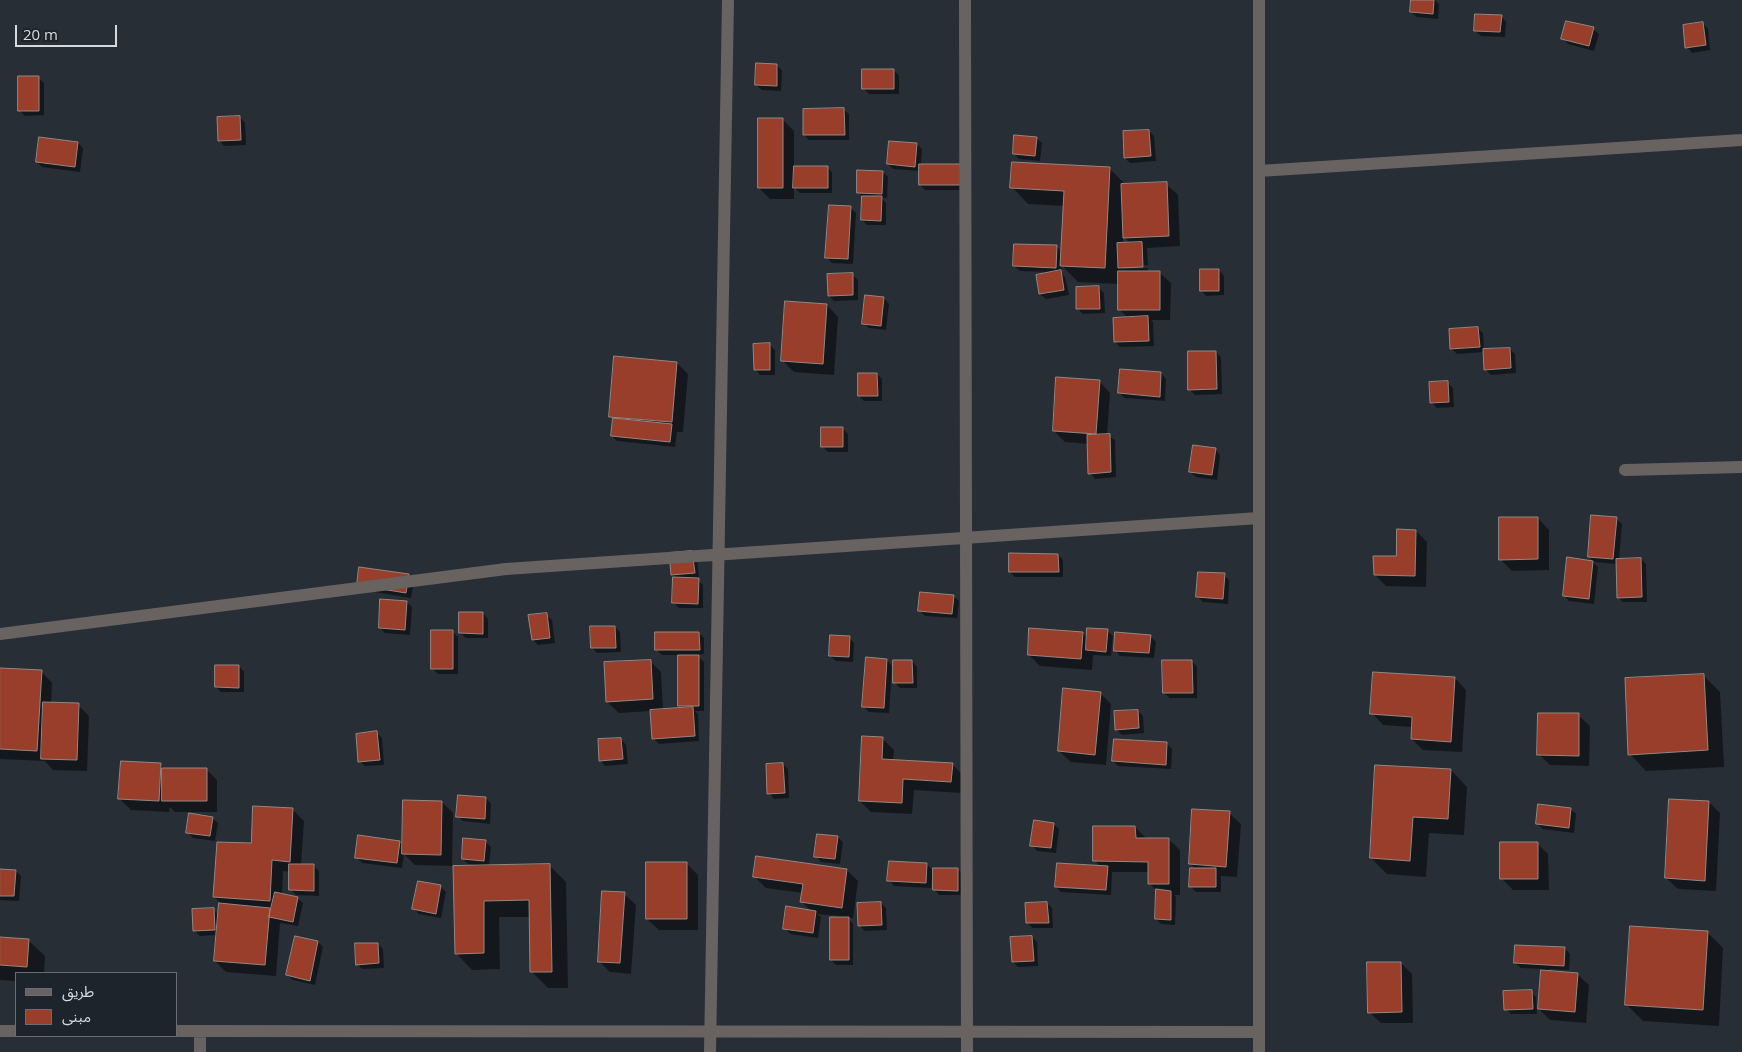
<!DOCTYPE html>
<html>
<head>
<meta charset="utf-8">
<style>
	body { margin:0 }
	#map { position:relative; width:1742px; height:1052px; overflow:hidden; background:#272e36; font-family:"Open Sans","Noto Sans Arabic",sans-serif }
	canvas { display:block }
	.legend { position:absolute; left:15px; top:972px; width:162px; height:65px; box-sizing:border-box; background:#1d242b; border:1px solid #676d73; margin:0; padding:6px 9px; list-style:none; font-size:15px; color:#d5dadf }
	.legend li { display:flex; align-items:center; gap:10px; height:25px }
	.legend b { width:25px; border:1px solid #676d73 }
	.scale { position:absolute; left:15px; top:25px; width:102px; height:22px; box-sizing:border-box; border:2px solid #d5dadf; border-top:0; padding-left:6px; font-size:15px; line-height:18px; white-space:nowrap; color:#d5dadf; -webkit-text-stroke:4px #1d242b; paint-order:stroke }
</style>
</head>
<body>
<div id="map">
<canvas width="1742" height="1052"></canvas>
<ul class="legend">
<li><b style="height:6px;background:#686360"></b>طريق</li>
<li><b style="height:14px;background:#983e2b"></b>مبنى</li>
</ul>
<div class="scale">20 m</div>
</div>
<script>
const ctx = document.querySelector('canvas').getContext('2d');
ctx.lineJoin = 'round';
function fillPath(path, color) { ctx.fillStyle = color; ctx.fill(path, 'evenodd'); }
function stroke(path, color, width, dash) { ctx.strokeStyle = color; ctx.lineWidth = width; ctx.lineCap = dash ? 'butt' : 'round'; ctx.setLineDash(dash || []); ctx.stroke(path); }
const shadow = new Path2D(`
	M1412,0H1435L1439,4L1438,19L1417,17L1411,12Z
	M1501,16L1506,22L1505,37L1481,36L1475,31Z
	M1703,23L1708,29L1710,50L1692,53L1687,47Z
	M1593,29L1599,34L1594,51L1568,44L1563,39Z
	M777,65L782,71L781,91L762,90L756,85Z
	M894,70L899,76V94H869L864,89Z
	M38,77L44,83V115L25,116L19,110Z
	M843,109L849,114V140H809L804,135Z
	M240,117L245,123L246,145L224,146L219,140Z
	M783,120L794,131V167H827L832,172V193H800L794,187V199H770L759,188Z
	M1149,131L1154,136L1156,161L1130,163L1125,158Z
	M1036,138L1042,143L1040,161L1019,159L1014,154Z
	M78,143L83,148L80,172L42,167L37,162Z
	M917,144L922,149L921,165L968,190H925L920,185V171L893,169L888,164Z
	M1110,169L1126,185L1166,184L1178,195L1180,246L1147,248L1148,265L1123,267V269L1148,268V272H1159L1171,283L1170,320H1151L1153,322L1154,346L1120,347L1115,342L1128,318L1119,309V284L1078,282L1062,266L1061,273L1065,277L1069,295L1046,299L1040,294L1051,272L1020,271L1014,266L1057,247L1062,252L1065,206L1028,204L1012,187ZM1123,236L1131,244H1123Z
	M883,172L888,177L887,198H882L886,203V225H867L862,220L863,197L858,192Z
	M850,207L856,213L853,264L832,263L827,258Z
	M1219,270L1224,276V295L1206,296L1201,290Z
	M852,274L858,280V300L834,301L829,296Z
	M1099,288L1104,293L1105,313L1083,314L1077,308Z
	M884,298L889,304L886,330L869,328L863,323Z
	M827,305L838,317L834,375L794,372L783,361Z
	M1477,328L1483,333L1484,350L1510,349L1515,354L1516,373L1491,375L1485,369L1484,352L1457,354L1452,349Z
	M770,345L775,350V375H760L755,369Z
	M1216,352L1221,357L1222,394L1195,395L1190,390Z
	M677,363L688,374L683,432H677L675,447L617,441L612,436L614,420L610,416Z
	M1161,373L1166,379L1165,401L1125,398L1119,393Z
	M877,374L882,379V401H864L859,396Z
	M1099,381L1110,393L1107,435L1115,440L1116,477L1095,479L1090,473L1088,444L1065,442L1054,431Z
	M1447,382L1453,388L1454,407L1437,408L1431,402Z
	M842,428L848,434V452H828L823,447Z
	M1215,449L1220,455L1217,480L1196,477L1190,472Z
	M1538,518L1549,530V570L1512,571L1500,559Z
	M1616,519L1622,524L1619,560L1641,559L1646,564L1647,602H1623L1618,597L1617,564L1593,562L1598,567L1594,604L1569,601L1564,595L1568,559L1594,562L1589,557Z
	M1416,531L1427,542L1426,587L1386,586L1375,575L1397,558Z
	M671,554L697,558L699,578L697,579L703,585V608H679L673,602L674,577L672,575Z
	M1058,555L1063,560V577H1015L1010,572Z
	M1224,575L1229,580L1228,604L1203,602L1197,596Z
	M414,581L411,598L363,590Z
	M953,596L959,601L957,618L925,616L920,611Z
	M407,602L412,607L410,635L385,633L380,628Z
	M483,613L488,619V638H466L460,633Z
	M546,615L552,620L555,643L538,645L533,640Z
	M615,627L620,632L621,652L597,653L592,648Z
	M1107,631L1113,636L1111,656L1093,655L1092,670L1040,666L1029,655L1083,633L1088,638Z
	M453,632L458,637V674H438L433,669Z
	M699,633L704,638V654L697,655L704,662V711H695L698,714L699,741L659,744L653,738L651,711L619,713L607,702L650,661L661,672L663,710L683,709L680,706V655H662L656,649Z
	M1150,636L1156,642L1154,658L1120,656L1115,650Z
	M849,637L854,643L853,662L836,661L830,656Z
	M887,660L892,666L889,713L869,712L863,706Z
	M912,661L917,667V688H900L894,682Z
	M1192,661L1197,667V698H1170L1164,693Z
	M239,666L244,672V692H221L216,687Z
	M0,669L41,671L52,683L51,704L78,705L89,716L87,771L53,770L45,761L0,759Z
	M1704,676L1720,692L1724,767L1646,771L1630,754Z
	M1455,678L1466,690L1462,752L1423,750L1412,739L1413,727L1383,725L1372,713Z
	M1100,693L1111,704L1106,765L1071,762L1059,751Z
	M1138,711L1143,716L1144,733L1122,735L1116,729Z
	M1578,715L1590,726L1589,766L1550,765L1539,754Z
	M377,733L382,738L384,765L365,766L359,761Z
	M882,738L894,750L893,761L952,764L963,775L962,793L914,790L912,814L871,812L860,801Z
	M621,739L626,745L628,764L605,766L600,760Z
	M1166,743L1172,749L1171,769L1118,766L1113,761Z
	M783,764L788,769L789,798L774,799L769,793Z
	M160,765L165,769H206L217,780V812H175L170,807L169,812L131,810L120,799Z
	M1451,770L1467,787L1464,835L1429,833L1426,877L1387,874L1371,858Z
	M486,798L491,804L490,824L463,821L458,816Z
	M442,802L453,813L452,866L415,865L404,854L402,868L362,863L356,857L400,842L404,846Z
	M1709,802L1720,813L1716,891L1678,889L1666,878Z
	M1570,809L1576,814L1574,833L1543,829L1537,824Z
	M293,810L304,821L301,865H313L319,871V896L296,895L291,890V872L283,871L282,895L297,898L303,903L298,926L280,923L276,976L226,972L215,961L217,935L200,936L194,930L214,910L219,915L223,905L214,897L252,845Z
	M1229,813L1241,824L1237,877L1221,876V892H1196L1191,887L1196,869L1190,864Z
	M212,818L218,823L215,841L193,838L188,832Z
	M1053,824L1059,829L1056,853L1037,851L1032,845Z
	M1135,827L1146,838L1168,839L1180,850V895H1174L1176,897L1175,925L1161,924L1156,919L1157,891L1149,883V872H1112L1111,895L1061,892L1056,887L1101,867L1095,861Z
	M837,837L843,842L840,864L821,862L816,856Z
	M485,841L491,847L489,866L549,865L566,882L568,988H548L532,972L531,917H499L500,969L472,970L456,953L475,867V865L468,864L463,859Z
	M1537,843L1548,854L1549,890H1513L1502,879Z
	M686,863L698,875V930H659L647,919Z
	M927,864L934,872L958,869L963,875V895H939L934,889V879H932L931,888L894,886L889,880Z
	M0,870L16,871L21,876L19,901L0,900Z
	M847,870L858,881L853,918H848L853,924V965H836L831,960L838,916L817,914L821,917L818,938L790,934L785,928L811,911L802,902L803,893L766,888L755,877Z
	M441,887L446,892L441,918L419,914L414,909Z
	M624,894L636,905L631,974L610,972L599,961Z
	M881,903L886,908L887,930L865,931L859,925Z
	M1047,903L1052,908L1053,928H1033L1027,923Z
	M1707,932L1723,948L1719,1026L1643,1021L1626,1004Z
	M1032,937L1037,942L1038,966L1018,967L1013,962Z
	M0,938L28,940L45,956L44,973H16V981L0,980Z
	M318,942L323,947L315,985L293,980L287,975Z
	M378,944L383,949L384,968L362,969L357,964Z
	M1565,948L1570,954L1569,970L1549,969L1548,972L1577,974L1589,985L1586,1023L1550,1020L1539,1009L1542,969L1521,968L1515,963Z
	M1401,963L1412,974L1413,1023H1381L1369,1012Z
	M1531,992L1536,997L1537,1014H1511L1506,1009Z`);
const building = new Path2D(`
	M1411,0H1434L1433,14L1410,12Z
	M1475,14L1502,15L1500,32L1474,31Z
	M1566,21L1594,27L1589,46L1561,39Z
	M1703,22L1706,45L1685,48L1683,25Z
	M756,63L777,64V86L755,85Z
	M862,69H894V89H862Z
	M18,76H39V111H18Z
	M844,108L845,135H803V109Z
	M240,116L241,140L218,141L217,117Z
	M758,118H783V188H758Z
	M1149,130L1151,156L1124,158L1123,131Z
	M1014,135L1037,137L1035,156L1013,154Z
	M39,137L78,142L75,167L36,162Z
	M889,141L917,143L915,167L887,164Z
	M1012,162L1110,167L1105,268L1060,266L1064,191L1010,188Z
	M919,164H963V185H919Z
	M794,166H828V188H793Z
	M857,170L883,171L882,194L857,193Z
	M1167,182L1169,236L1123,238L1121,184Z
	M862,196H882L881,221L861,220Z
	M829,205L851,206L848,259L825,258Z
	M1142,242L1143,267L1118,268L1117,243Z
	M1014,244L1057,245L1056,268L1013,266Z
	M1200,269H1219V291H1200Z
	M1061,270L1064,290L1039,294L1036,275Z
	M1118,271H1160V310H1118Z
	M853,273V295L828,296L827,274Z
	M1099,286L1100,309H1076V287Z
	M865,295L884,297L881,326L862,324Z
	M785,301L827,304L823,364L781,361Z
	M1148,316L1149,341L1114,342L1113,318Z
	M1478,327L1480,347L1450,349L1449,329Z
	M770,343V370H754L753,344Z
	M1510,348L1511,368L1484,370L1483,349Z
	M1188,351H1216L1217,389L1188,390Z
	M614,356L677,362L672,422L609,417Z
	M1120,369L1161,372L1160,397L1118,393Z
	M858,373H877L878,396H858Z
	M1056,377L1100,380L1096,434L1053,431Z
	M1448,381L1449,402L1430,403L1429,382Z
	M613,418L672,424L670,442L611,436Z
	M821,427H843V447H821Z
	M1110,434L1111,472L1088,474L1087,435Z
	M1193,445L1216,448L1212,475L1189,472Z
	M1591,515L1617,517L1613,559L1588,557Z
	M1499,517H1538V559L1499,560Z
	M1397,529L1416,530L1415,576L1374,575L1373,556H1396Z
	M692,551L695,573L671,575L669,553Z
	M1009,553L1058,554L1059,572H1009Z
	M1567,557L1593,561L1589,599L1563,596Z
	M1641,558L1642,597L1617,598L1616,559Z
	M359,567L409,574L406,593L357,585Z
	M1198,572L1225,573L1223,599L1196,597Z
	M673,577L699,578L698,604L672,603Z
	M920,592L954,595L952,614L918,611Z
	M380,599L407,601L405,630L379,628Z
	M459,612H483V634L459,633Z
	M547,613L550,638L532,640L528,615Z
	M590,626H615L616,648H591Z
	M1029,628L1083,632L1081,659L1028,655Z
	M1087,628L1108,629L1106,652L1086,650Z
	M431,630H453V669H431Z
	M655,632H699L700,650H655Z
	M1115,632L1151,635L1149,653L1114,651Z
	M830,635L850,636L849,657L829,656Z
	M678,655H699V706H678Z
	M866,657L887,659L884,708L862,707Z
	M651,660L653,699L606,702L604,662Z
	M893,660H912L913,683H893Z
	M1162,660H1192L1193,693H1163Z
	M215,665H239V688L215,687Z
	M0,668L42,670L37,751L0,749Z
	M1373,672L1455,677L1451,742L1411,739L1412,717L1370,714Z
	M1704,674L1708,750L1628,755L1625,678Z
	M1063,688L1101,692L1095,755L1058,751Z
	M43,702L79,703L77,760L41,759Z
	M693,707L695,736L652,739L650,710Z
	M1138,710L1139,728L1115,730L1114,711Z
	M1538,713H1579V756L1537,755Z
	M377,731L380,760L358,762L356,734Z
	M862,736L883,737L882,759L953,763L951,782L903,779L902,803L859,801Z
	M621,738L623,759L599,761L598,739Z
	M1114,739L1167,742L1166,765L1112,761Z
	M121,761L161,763L159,801L118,799Z
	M783,763L785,793L767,794L766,764Z
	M1375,765L1451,769L1448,819L1413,817L1410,861L1370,858Z
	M162,768H207V801H162Z
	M458,795L486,797L485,819L456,817Z
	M1669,799L1709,801L1705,881L1665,878Z
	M403,800L442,801L441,855L402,854Z
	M1538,804L1571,808L1569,828L1536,824Z
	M253,806L293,808L290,862L272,860L270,901L213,897L217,842L251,843Z
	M1192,809L1230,811L1226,867L1189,864Z
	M189,813L213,817L210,836L186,833Z
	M1034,820L1054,823L1051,848L1030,846Z
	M1093,826H1135L1136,838H1169V884H1148V862L1093,861Z
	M817,834L838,836L835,859L814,857Z
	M358,835L400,841L397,863L355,858Z
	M463,838L486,840L484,861L462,859Z
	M1500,842H1538V879H1500Z
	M756,856L847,869L842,908L800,902L803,884L753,877Z
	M889,861L927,863L926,883L887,881Z
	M646,862H687V919H646Z
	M1057,863L1108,866L1106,890L1055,887Z
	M289,864H314V891L289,890Z
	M550,864L552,972H530L529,900L484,901V953L455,954L453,866Z
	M933,868H958V891L933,890Z
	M1190,868H1216V887H1189Z
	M0,869L16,870L14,896H0Z
	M418,881L441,885L436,914L412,909Z
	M1156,889L1171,891V920L1155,919Z
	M602,891L625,892L620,963L598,962Z
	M275,892L298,897L293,922L269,917Z
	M881,902L882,925L858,926L857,903Z
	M1047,902L1049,923H1026L1025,903Z
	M219,903L270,908L265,965L214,961Z
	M786,906L816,911L813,933L783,929Z
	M214,908L215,930L193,931L192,909Z
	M830,917H849V960H830Z
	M1630,926L1708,931L1703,1010L1625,1005Z
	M295,936L318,941L310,981L286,975Z
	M1032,936L1034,961L1012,962L1010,937Z
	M0,937L29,939L27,967L0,965Z
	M355,943H378L379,963L356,965Z
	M1515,945L1565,947L1564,966L1514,963Z
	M1367,962H1401L1402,1012L1368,1013Z
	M1541,970L1578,973L1575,1012L1538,1009Z
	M1532,990L1533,1009L1504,1010L1503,991Z`);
const minor = new Path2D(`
	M965,0L967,1052
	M1259,0V1052
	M1259,171L1742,140
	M1625,470L1742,467
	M0,634L506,569L1259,518
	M0,1031H16
	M176,1031L1259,1032
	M200,1052V1031
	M710,1052L728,0`);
fillPath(shadow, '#0007');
fillPath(building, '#983e2b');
stroke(building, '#948783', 1);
stroke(minor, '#686360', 12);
</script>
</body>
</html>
